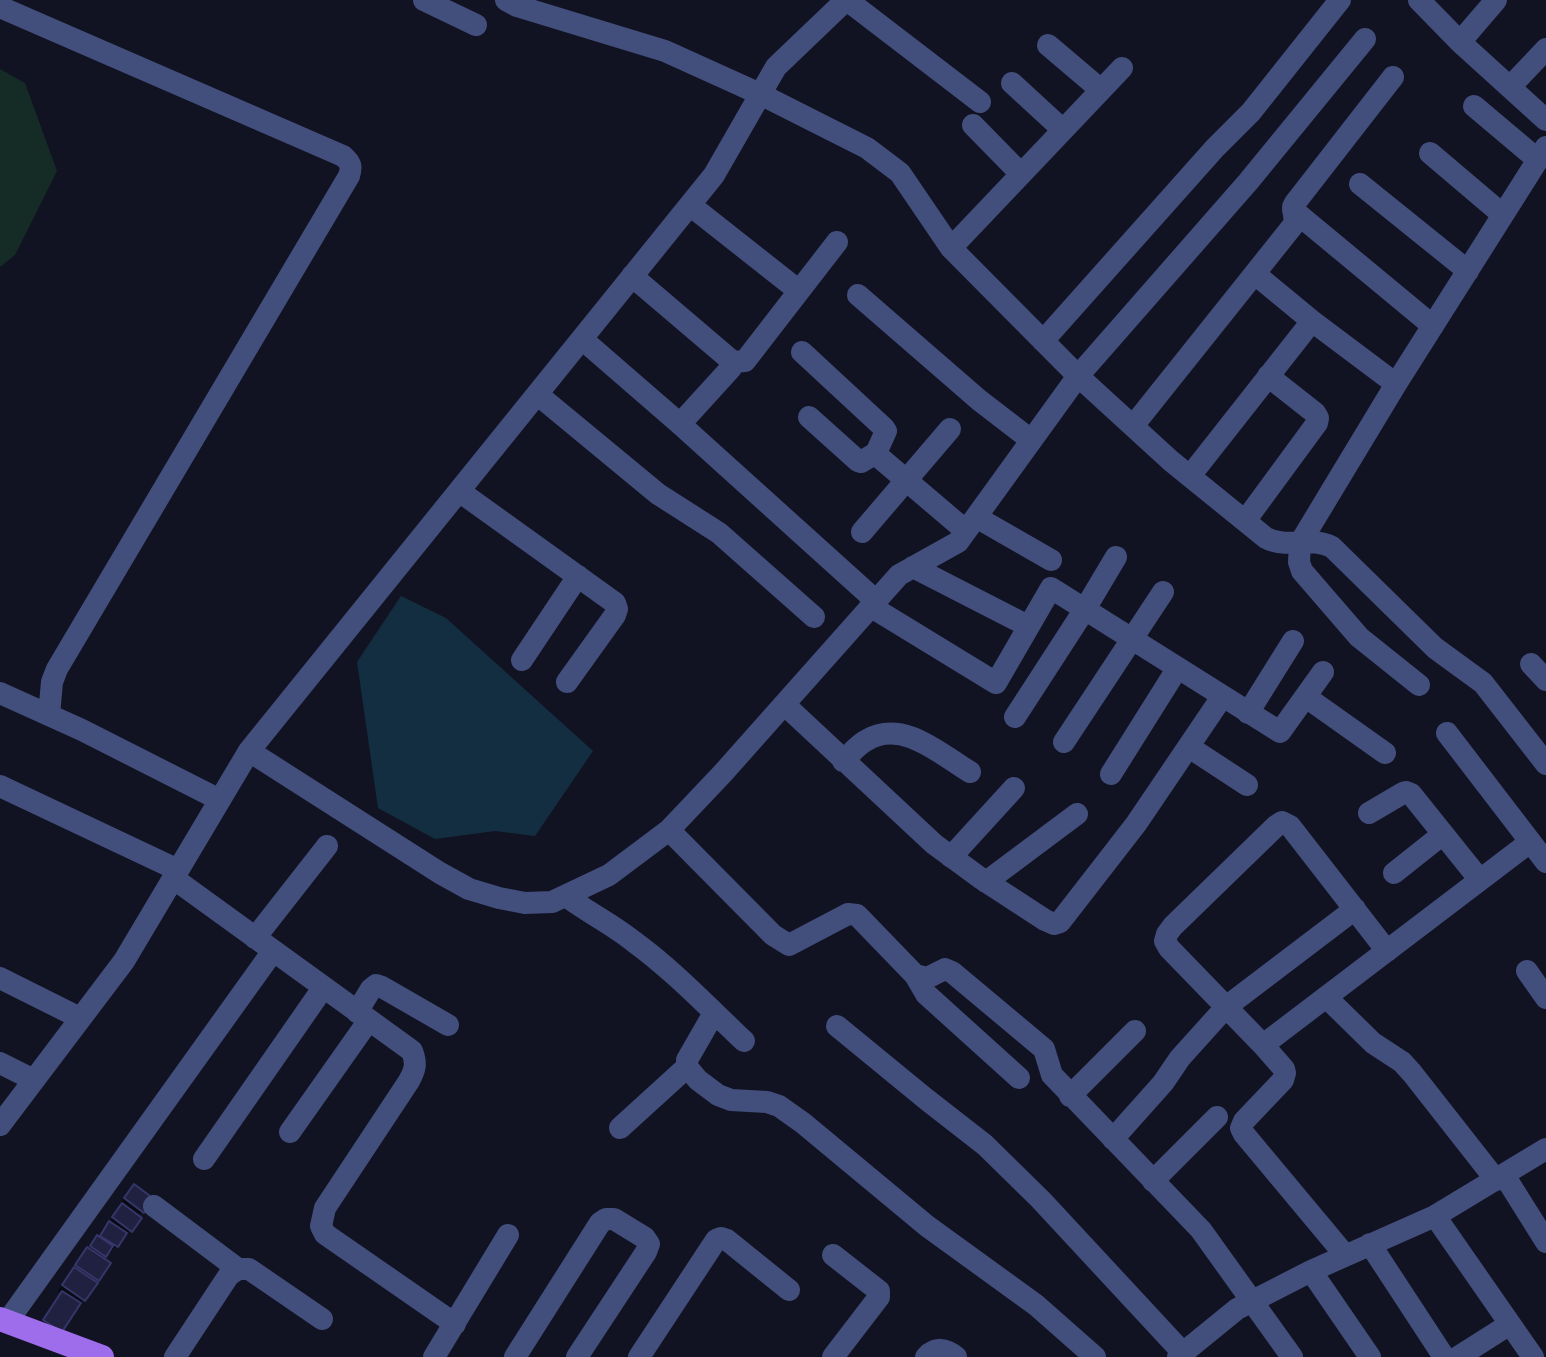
<!DOCTYPE html>
<html>
<head>
<meta charset="utf-8">
<style>
	body { margin:0 }
	canvas { display:block; background:#111222 }
</style>
</head>
<body>
<canvas width="1546" height="1357"></canvas>
<script>
const ctx = document.querySelector('canvas').getContext('2d');
ctx.lineJoin = 'round';
function fillPath(path, color) { ctx.fillStyle = color; ctx.fill(path, 'evenodd'); }
function stroke(path, color, width, dash) { ctx.strokeStyle = color; ctx.lineWidth = width; ctx.lineCap = dash ? 'butt' : 'round'; ctx.setLineDash(dash || []); ctx.stroke(path); }
const green = new Path2D(`
	M0,69L25,83L57,171L15,255L0,267Z`);
const water = new Path2D(`
	M401,596L446,618L593,751L535,836L495,831L435,839L378,808L357,662Z`);
const shadow = new Path2D(`
	M129,1192L151,1200L137,1217L130,1231L124,1235L111,1252L108,1250L101,1259L97,1280L61,1331L39,1326L62,1294L58,1291L71,1271L122,1206L120,1204Z`);
const building = new Path2D(`
	M134,1184L154,1199L144,1213L124,1198Z
	M122,1203L142,1218L132,1232L112,1217Z
	M109,1221L127,1233L118,1247L100,1236Z
	M97,1235L113,1246L106,1257L90,1246Z
	M87,1247L111,1263L99,1281L75,1265Z
	M74,1267L98,1283L85,1301L62,1285Z
	M62,1291L81,1303L62,1332L43,1320Z`);
const minor = new Path2D(`
	M424,0L476,25
	M506,0L517,6L665,51L760,94L867,148L900,173L951,248L1078,376L1171,461L1266,538C1287,549 1311,536 1332,547L1435,648L1483,683L1546,764
	M847,0L980,102
	M1419,0L1460,42L1546,120
	M0,7L343,156C351,163 352,166 349,176L57,669L52,682L49,715
	M1460,42L1496,0
	M1048,45L1101,90
	M1012,83L1063,130
	M1510,87L1546,49
	M1474,106L1538,160
	M973,125L1021,174
	M1430,153L1503,215
	M1360,184L1468,271
	M690,205L799,291
	M1293,210L1433,326
	M951,248L1122,68
	M1255,274L1312,321L1396,384
	M632,276L733,362L731,368L680,424
	M858,295L979,400L1031,440
	M582,339L680,424L875,600
	M1043,341L1215,148L1251,112L1340,0
	M802,352L884,428L886,431L876,453L879,457L966,531
	M733,362L745,361L837,242
	M537,394L658,494L719,533L814,617
	M809,417L858,461L861,462L876,453
	M1133,426L1295,223L1293,207L1295,203L1393,77
	M1190,476L1312,321
	M459,491L615,603L617,609L615,615L567,682
	M976,517L1051,560
	M1245,521L1317,423L1318,418L1315,413L1268,376
	M862,532L950,429
	M913,567L1028,626
	M870,606L996,683L1051,588L1280,732L1323,672
	M522,660L578,576
	M1531,664L1546,680
	M1419,685L1359,637L1302,571L1299,562L1300,543L1396,384L1546,147
	M0,693L82,730L220,800
	M1306,697L1385,753
	M785,705L934,844L979,877L1045,920L1054,924L1060,922L1136,824L1222,697
	M1248,713L1293,641
	M1015,717L1085,609L1116,557
	M1447,733L1546,862
	M1064,742L1163,592
	M1189,747L1247,785
	M249,751L440,873L469,889L499,898L525,903L552,902L609,875L669,830L723,773L899,575L958,542L1078,376L1248,182L1365,39
	M843,761C851,754 857,745 867,740C903,719 940,754 970,772
	M1111,774L1177,669
	M0,786L178,870
	M1369,813L1403,793L1406,792L1411,794L1480,880
	M669,830L773,935L789,945L848,914L857,915L915,975L927,978L945,969L952,972L1044,1049L1052,1075L1201,1230L1292,1357
	M951,857L1014,788
	M1394,873L1443,834
	M173,878L412,1051C417,1064 415,1070 409,1081L325,1208L321,1226L325,1234L455,1324
	M986,882L1077,814
	M566,896C587,912 612,924 633,941C673,970 708,1007 744,1041
	M255,938L327,846
	M1527,971L1546,998
	M915,975L926,994L1019,1078
	M0,978L80,1018
	M1326,997L1373,1043L1402,1062L1412,1073L1496,1180
	M357,1012L371,989L376,985L382,987L448,1025
	M714,1013L687,1060V1067L698,1080L718,1095L731,1100L767,1102L779,1106L803,1123L927,1226L1036,1305L1095,1357
	M837,1026L926,1099L985,1145L1041,1200L1183,1353
	M1263,1045L1530,842
	M0,1063L34,1080
	M1070,1096L1135,1031
	M0,1125L124,961L249,751L714,175L776,67L846,0
	M620,1128L687,1067
	M290,1132L369,1020
	M1113,1139L1163,1083L1180,1058L1226,1007L1355,909
	M204,1159L323,988
	M1504,1175L1546,1242
	M1153,1181L1217,1117
	M154,1206L238,1269
	M1435,1216L1533,1357
	M1370,1244L1444,1357
	M1345,1255L1244,1134L1241,1128L1244,1121L1283,1080L1285,1073L1284,1069L1263,1045L1169,948L1165,941L1167,934L1173,926L1276,826L1282,822L1290,826L1387,951
	M1311,1271L1370,1357
	M7,1322L273,951
	M175,1357L229,1275L238,1269H249L322,1319
	M434,1357L508,1235
	M515,1357L600,1223L606,1219H614L645,1238L649,1244L646,1252L577,1357
	M639,1357L716,1240L721,1238L727,1240L789,1290
	M833,1357L879,1297V1291L833,1255
	M926,1357C935,1347 946,1348 956,1357
	M1178,1357L1237,1309L1311,1271L1435,1216L1546,1149
	M1458,1357L1510,1324`);
const major = new Path2D(`
	M0,1319L102,1357`);
fillPath(green, '#152b25');
fillPath(water, '#132e40');
fillPath(shadow, '#0007');
fillPath(building, '#202141');
stroke(building, '#35376a', 2);
stroke(minor, '#424e7b', 22);
stroke(major, '#9e6deb', 24);
</script>
</body>
</html>
